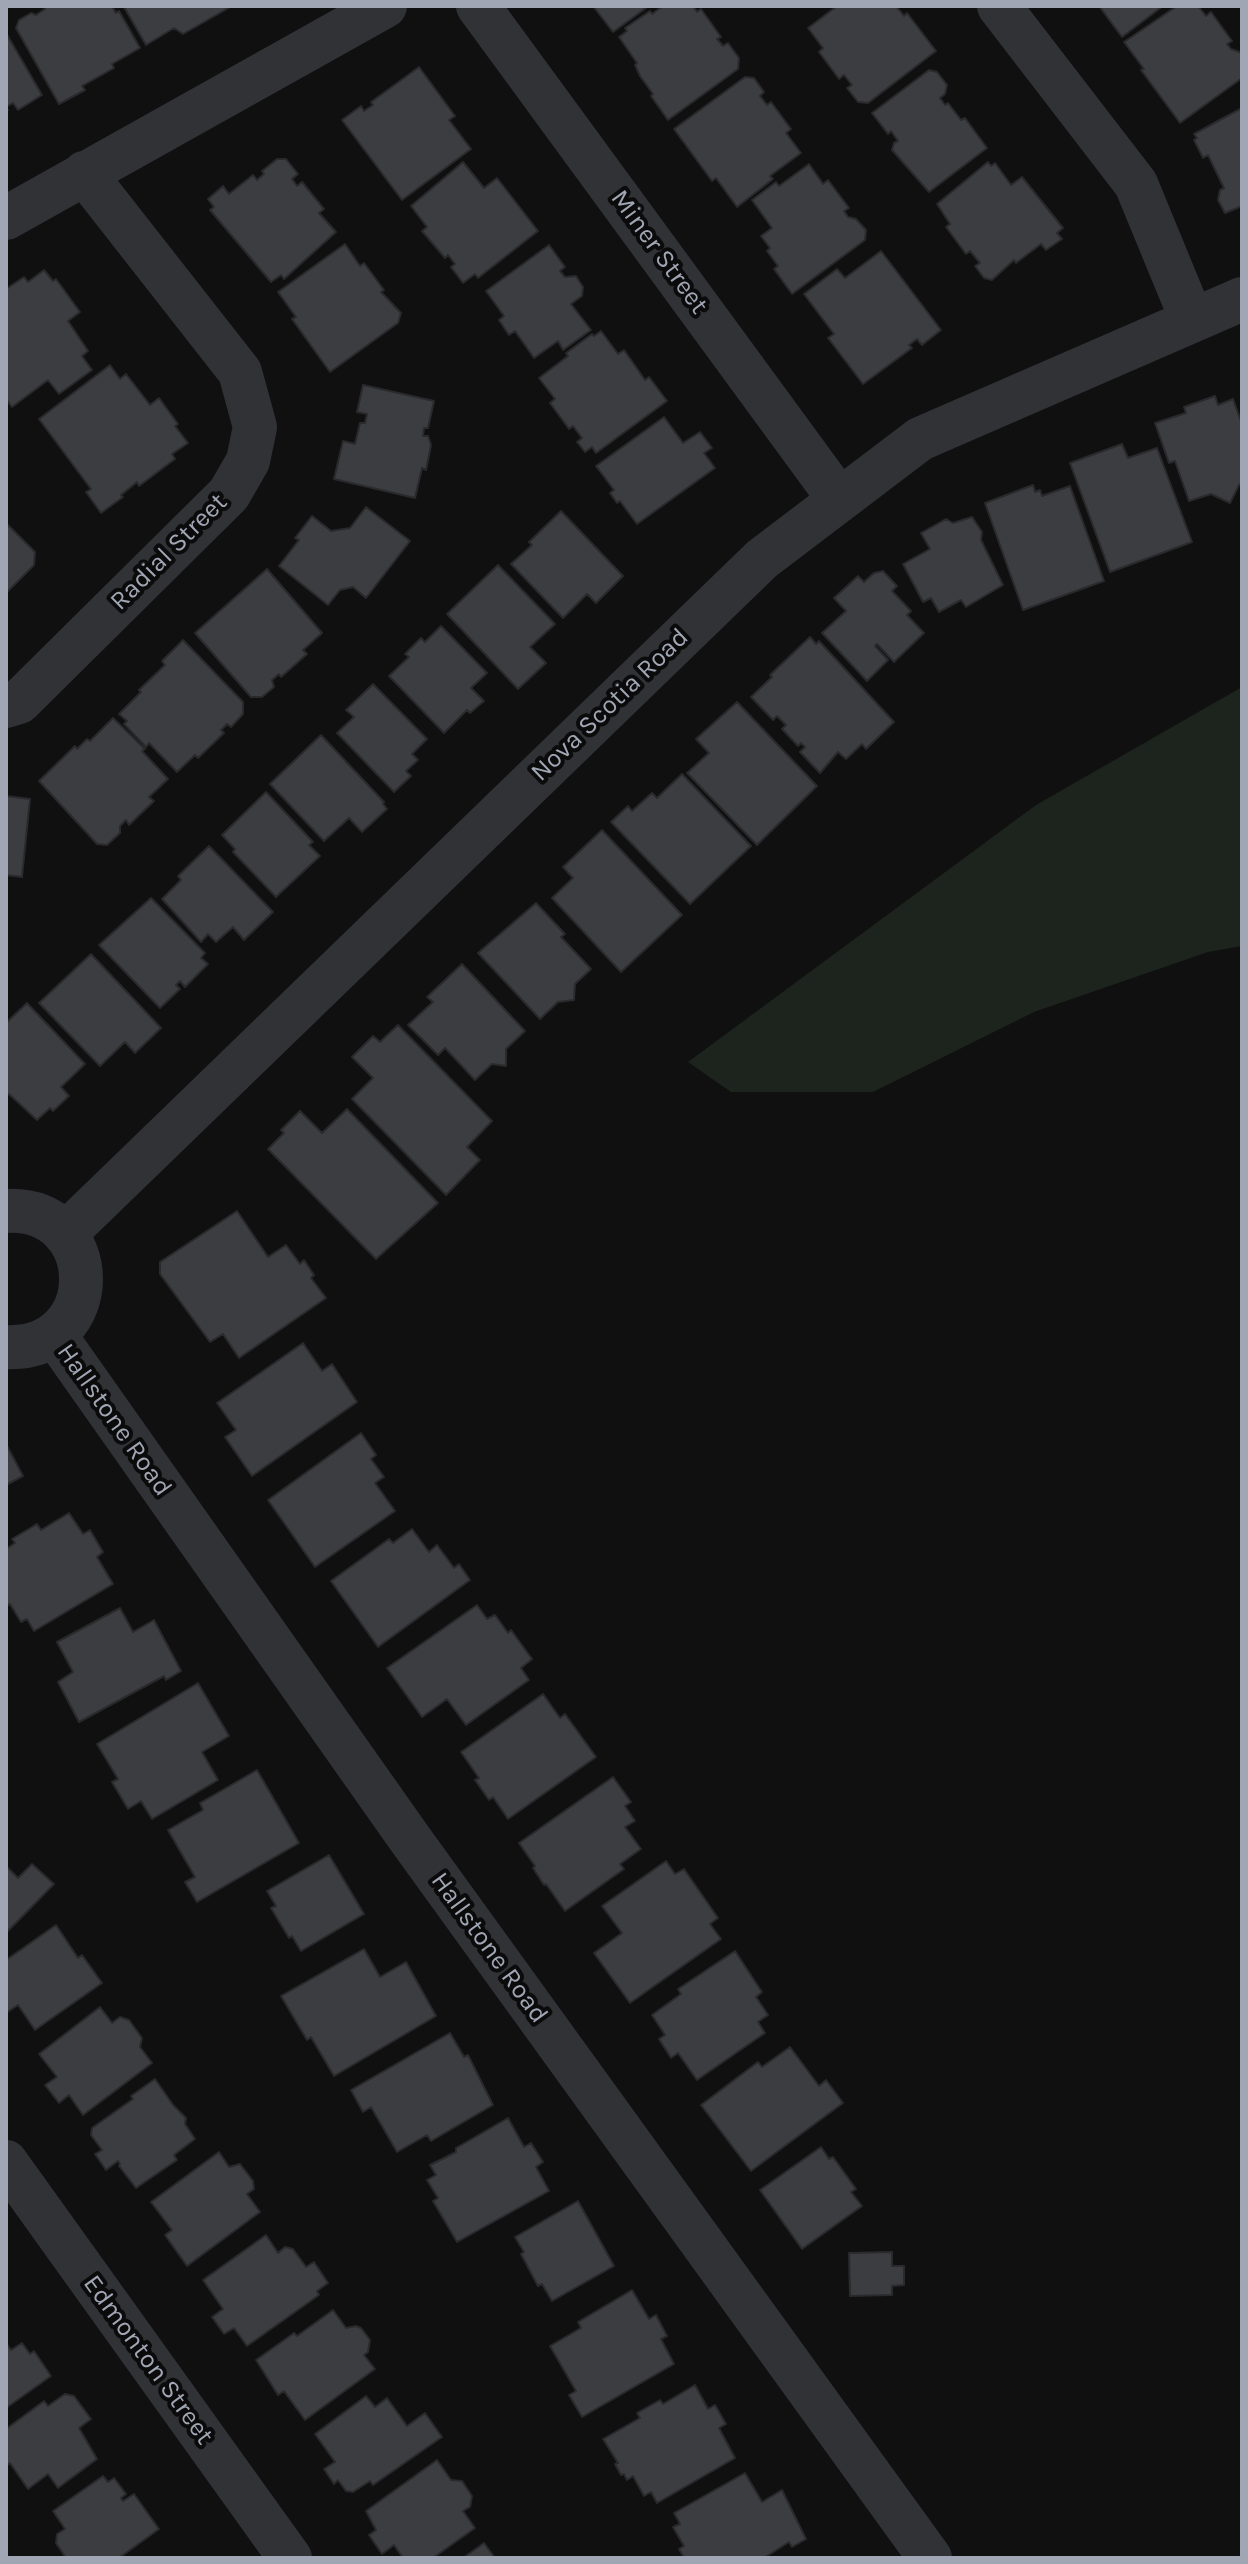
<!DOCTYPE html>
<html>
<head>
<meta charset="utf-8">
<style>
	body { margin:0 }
	#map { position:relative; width:1248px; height:2564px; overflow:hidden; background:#101011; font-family:Karla,sans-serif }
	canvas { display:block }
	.frame { position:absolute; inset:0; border:8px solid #a0a6b3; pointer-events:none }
</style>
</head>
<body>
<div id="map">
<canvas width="1248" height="2564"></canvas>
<div class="frame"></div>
</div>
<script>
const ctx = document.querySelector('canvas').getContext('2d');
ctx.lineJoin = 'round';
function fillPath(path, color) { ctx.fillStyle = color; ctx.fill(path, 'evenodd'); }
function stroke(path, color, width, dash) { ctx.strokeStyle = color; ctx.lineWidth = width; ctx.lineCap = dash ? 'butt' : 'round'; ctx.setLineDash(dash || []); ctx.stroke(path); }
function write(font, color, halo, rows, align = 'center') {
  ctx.font = font + ' Karla,sans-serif'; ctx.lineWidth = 8; ctx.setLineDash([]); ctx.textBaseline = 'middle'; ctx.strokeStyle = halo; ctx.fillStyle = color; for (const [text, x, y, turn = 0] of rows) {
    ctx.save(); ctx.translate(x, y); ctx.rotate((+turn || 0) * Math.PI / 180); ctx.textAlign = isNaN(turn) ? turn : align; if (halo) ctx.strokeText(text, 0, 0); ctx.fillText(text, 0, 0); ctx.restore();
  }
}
const green = new Path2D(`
	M1242,687V946L1208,952L1034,1012L873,1092H731L688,1062L1036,805Z`);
const building = new Path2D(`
	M43,6H112L116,13L119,11L140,48L112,64L114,68L82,86L85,90L59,104L16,28L19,20L31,13L36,15L45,9Z
	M232,6L183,34L174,28L146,45L124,7Z
	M593,6H645L646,8L613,32Z
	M663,6H693L697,12L701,9L721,37L717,39L723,46L728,43L739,58L738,69L668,120L651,96L653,94L640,76L635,65L637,63L619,37L627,31L625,28L650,11L652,14Z
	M837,6H896L904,16L907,13L936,51L868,103L858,102L847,88L852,85L844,75L839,79L819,52L823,48L808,28Z
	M1099,6H1163L1122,37Z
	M1177,6H1198L1206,16L1211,12L1232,41L1227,44L1231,49L1242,53V78L1180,123L1141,70L1144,69L1124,42Z
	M6,33L42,95L18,110L13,103L6,107L8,110L6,111Z
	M419,67L455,116L449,120L471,149L402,200L342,120L361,106L364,111L373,105L371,102Z
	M929,70L937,72L947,85L945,94L940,98L945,105L948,103L961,120L965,118L987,148L929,192L892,150L894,143L898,141L891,131L888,134L872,113Z
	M745,77L754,78L764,92L760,96L767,105L771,102L791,129L786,133L801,153L770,176L773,179L737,207L716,178L712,181L674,129Z
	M1242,108V206L1225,213L1218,200L1220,190L1224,188L1208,155L1203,158L1194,140L1197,138L1194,134Z
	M277,159H286L298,174L292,179L297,186L302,182L324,209L319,213L336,232L284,279L281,275L271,282L210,210L214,207L208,199L223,186L229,194L253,175L257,180L264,174L262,171Z
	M463,162L484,188L497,178L538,231L478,278L475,274L463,283L451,267L455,264L448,255L445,258L422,231L427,227L411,206Z
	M988,162L991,166L995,163L1011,185L1022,177L1063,228L1057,233L1062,239L1046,250L1041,244L1016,263L1014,260L992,280L984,278L975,266L980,263L970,251L966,254L946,227L950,224L937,204Z
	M809,164L823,184L828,180L849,208L844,211L848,217L856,219L866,230L865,240L792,294L774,269L778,266L767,251L770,248L761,236L772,228L752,200L776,182L779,186Z
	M345,244L360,266L364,263L384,290L381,292L401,313L398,323L330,372L292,319L296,317L278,292Z
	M549,245L565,267L560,271L565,277L576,276L583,287L582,296L571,304L591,330L563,350L558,341L534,358L515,331L509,335L499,320L504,316L486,291Z
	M881,251L941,330L922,345L917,339L909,345L912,348L863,384L828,338L834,334L804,294L837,269L845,278Z
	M44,270L53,281L56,279L80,312L68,321L88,351L82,356L92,370L59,394L48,380L12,407L6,399V289L24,277L28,282Z
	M601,331L618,354L624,350L645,380L649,377L667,401L596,453L592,447L585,452L577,442L582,438L573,426L569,429L550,403L555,399L539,378L568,356L566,353L592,334L594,336Z
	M110,365L120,379L126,374L150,405L159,398L178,424L175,426L188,443L172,454L175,459L139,486L137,482L121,495L123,497L101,513L86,492L91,489L39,419Z
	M363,385L434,401L428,428H424L423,436H428L431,445L426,470L422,468L415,498L334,479L343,441L355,444L360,423H365L367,414L357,412Z
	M1215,396L1218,405L1233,399L1242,424V483L1239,485L1230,503L1211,494L1189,501L1175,461L1169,463L1155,423L1186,413L1184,407Z
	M664,417L683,443L700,432L712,448L704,453L715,468L637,524L620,501L617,503L610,493L614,490L596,466Z
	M1122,444L1128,458L1157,448L1192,542L1110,572L1070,463Z
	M1033,485L1035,492L1040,490L1042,496L1070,486L1104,581L1023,610L985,503Z
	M366,507L410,541L366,598L353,587L340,590L328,605L279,566L299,540L295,538L312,516L331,531L350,528Z
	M561,511L623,576L596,603L587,594L563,618L511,564L532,545L529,542Z
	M972,517L982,532L981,540L1003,585L966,607L961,600L939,612L931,598L923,602L903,564L930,549L921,533L946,519L953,523Z
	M6,523L35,552L34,565L6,593Z
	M498,565L555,624L530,647L546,663L518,689L447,614Z
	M267,569L322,633L303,650L307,654L281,677L279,674L272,680L274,687L262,697H251L195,633Z
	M883,571L897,586L892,591L911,611L907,615L924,633L894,662L877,644L875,646L888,660L867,681L822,633L846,611L834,598L858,576L864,582L874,573Z
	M441,626L487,673L471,688L484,701L470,713L467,710L444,733L389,676L409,657L405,654L421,638L425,642Z
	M810,637L816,644L819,641L894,722L866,749L862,744L846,759L838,752L820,773L800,752L805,747L801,743L798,746L782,729L786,725L777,716L773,720L751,697L772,677L770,675Z
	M183,640L243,702V714L231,727L227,724L221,730L224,733L198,758L195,755L177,772L149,743L146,747L124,724L127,721L119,714L141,692L139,690L165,665L162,661Z
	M373,684L427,739L412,754L418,760L406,771L411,776L394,792L337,733L354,717L346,710Z
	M737,702L817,786L757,845L687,773L709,753L696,739Z
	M113,718L145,749L142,751L168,779L149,797L154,801L129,825L126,820L120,826V833L107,845L97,844L39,781L75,746L77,749L87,739L90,741Z
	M321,735L384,802L383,804L387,809L362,832L349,818L324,841L270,784Z
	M682,774L751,846L690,904L611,822L628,806L632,811L652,793L657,798Z
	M266,792L313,842L309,845L320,856L276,897L233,852L235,849L222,835Z
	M6,796L30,799L22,877L6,875Z
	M602,830L682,915L621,972L552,898L573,878L563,867Z
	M209,846L273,912L244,940L233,927L216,942L208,934L201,942L162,899L181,880L178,876Z
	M151,898L205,953L201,958L208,964L185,987L180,981L176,985L180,989L160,1008L99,945Z
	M536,903L565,934L561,937L591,969L575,984L574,1000L558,1002L540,1019L478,953Z
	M91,954L161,1028L135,1053L125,1042L100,1066L39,1003Z
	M462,964L525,1031L506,1049V1066L492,1064L475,1080L445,1048L438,1055L408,1025L433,1002L427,997Z
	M27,1003L85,1064L61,1087L69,1096L53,1111L50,1108L37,1120L9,1094L6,1096V1023Z
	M398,1025L492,1121L467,1147L480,1160L446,1195L352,1099L373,1078L352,1057L373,1036L380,1042Z
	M347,1109L438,1203L376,1259L268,1149L284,1133L281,1130L300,1111L322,1133Z
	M237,1211L268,1257L286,1245L300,1264L304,1260L314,1275L311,1278L326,1298L239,1358L223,1334L210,1342L160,1274V1262Z
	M303,1343L322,1371L332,1364L357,1402L252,1476L225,1437L236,1430L217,1403Z
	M361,1433L376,1455L371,1459L384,1477L375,1483L395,1511L315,1567L268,1500Z
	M6,1444L23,1476L6,1485Z
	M69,1513L83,1534L90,1530L103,1552L97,1557L113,1584L34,1631L27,1619L21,1622L10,1604L6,1606V1549L15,1543L12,1539L37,1524L41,1530Z
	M412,1529L429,1552L437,1545L454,1568L459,1564L470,1580L378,1647L331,1581L389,1539L393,1543Z
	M477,1605L487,1619L495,1615L508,1633L511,1630L532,1659L521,1668L529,1680L466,1725L447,1699L422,1717L387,1668Z
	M120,1608L133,1632L154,1620L181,1671L166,1680L164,1676L79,1722L58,1682L73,1672L57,1642Z
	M198,1683L229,1736L202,1752L218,1780L152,1819L141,1801L128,1809L112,1782L118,1779L97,1744Z
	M543,1694L560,1718L565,1714L596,1757L508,1819L493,1797L489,1800L475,1780L479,1778L461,1752Z
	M257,1770L299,1843L197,1902L185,1882L195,1877L168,1830L203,1810L200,1803Z
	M613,1777L631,1802L625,1806L635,1821L625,1827L641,1849L620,1864L624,1869L565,1911L546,1884L544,1885L533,1868L535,1866L519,1843Z
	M329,1855L364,1914L301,1951L292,1936L289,1938L271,1908L276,1906L267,1891Z
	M666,1861L675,1874L684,1869L718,1918L710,1924L721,1939L630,2003L594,1953L622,1933L602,1906Z
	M32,1864L54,1884L6,1933V1866L18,1878Z
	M56,1925L78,1958L82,1955L102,1983L35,2030L18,2005L6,2013V1960Z
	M364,1949L380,1977L406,1962L436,2016L334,2076L311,2037L307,2040L281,1996Z
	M735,1951L762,1992L756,1997L768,2015L758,2022L765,2033L697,2080L678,2053L671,2058L659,2039L665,2035L652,2015L681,1994L678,1989Z
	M100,2007L112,2023L120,2017L129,2020L142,2038L140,2047L152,2063L83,2115L69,2095L59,2103L45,2085L57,2077L39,2054Z
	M450,2033L464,2057L468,2055L493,2105L431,2141L427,2135L397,2152L371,2107L363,2112L351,2090Z
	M790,2047L819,2086L826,2080L843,2103L751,2171L701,2105L758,2062L762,2067Z
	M155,2079L173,2105L186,2118L185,2124L195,2139L174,2155L177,2160L136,2188L119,2166L120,2164L118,2161L106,2170L95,2154L102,2150L91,2135L92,2128L133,2099L131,2096Z
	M508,2118L524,2147L531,2143L543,2162L536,2167L549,2191L457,2242L433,2201L438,2198L427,2180L436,2175L430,2165L456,2152V2148Z
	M821,2147L829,2159L833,2157L856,2189L851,2192L862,2206L802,2249L760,2190Z
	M219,2152L229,2167L240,2164L253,2181L254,2189L247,2194L260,2212L187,2266L165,2235L172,2230L151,2202Z
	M578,2201L614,2266L552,2301L542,2284L538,2286L521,2254L524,2252L515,2237Z
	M266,2235L278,2253L285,2247L293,2249L306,2267L314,2262L328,2283L317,2291L319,2295L247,2346L234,2328L224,2334L212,2317L223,2309L203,2280Z
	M892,2252V2266H904V2285L892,2286V2295L850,2296L849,2253Z
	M632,2290L649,2319L656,2315L667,2336L661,2339L674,2364L582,2417L569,2395L576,2391L550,2346L581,2328L578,2322Z
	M333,2310L346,2328L356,2326L361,2328L370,2340L368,2352L364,2355L375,2369L305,2420L284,2391L278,2395L256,2360L294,2333L297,2336Z
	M6,2343L11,2350L22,2343L30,2354L34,2351L51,2376L6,2408Z
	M695,2385L708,2409L715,2405L726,2424L719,2428L735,2458L657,2503L651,2492L644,2496L633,2476L627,2480L624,2474L621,2475L615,2464L618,2463L603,2439L640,2418L637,2413L660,2400L663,2404Z
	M65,2394L74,2396L91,2419L79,2428L97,2459L58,2488L48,2474L28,2489L10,2463L6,2466V2429L44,2401L48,2406Z
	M366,2396L375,2407L387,2398L407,2426L425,2413L442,2437L373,2485L370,2481L353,2492L346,2491L338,2480L334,2484L324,2469L335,2462L315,2434Z
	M437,2460L451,2480L462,2481L472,2496L470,2507L463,2511L475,2528L433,2558H403L394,2545L382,2554L369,2535L376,2530L366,2511Z
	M745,2473L762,2502L782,2490L806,2539L792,2547L789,2542L764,2558H681L683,2556L679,2549L684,2546L673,2527L680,2524L674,2513Z
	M103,2476L108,2482L114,2478L126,2494L121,2498L123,2501L134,2494L159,2529L119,2558H66L56,2543L57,2534L65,2529L53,2511Z
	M484,2543L495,2558H463Z`);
const minor = new Path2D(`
	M478,6L839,499
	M999,6L1136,184L1192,320
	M6,218L385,6
	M6,706L19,702L229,494L248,461L255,427L240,372L84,173
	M65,1234L762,559L920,439L1242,299
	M6,2162L290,2558`);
const tertiary = new Path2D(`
	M6,1211C106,1206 106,1352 6,1347
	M54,1334L410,1839L930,2558`);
const streetNames = [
	["Miner Street",659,252,54],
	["Radial Street",169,552,-45],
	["Nova Scotia Road",610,705,-44],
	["Hallstone Road",114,1420,55],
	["Hallstone Road",489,1948,54],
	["Edmonton Street",148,2360,54]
];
fillPath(green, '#1c241d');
fillPath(building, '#3c3d41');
stroke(building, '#2a2a2d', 2);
stroke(minor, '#313236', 44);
stroke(tertiary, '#313236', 44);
write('26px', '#a0a6b3', '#0b0b0c', streetNames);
</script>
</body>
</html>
